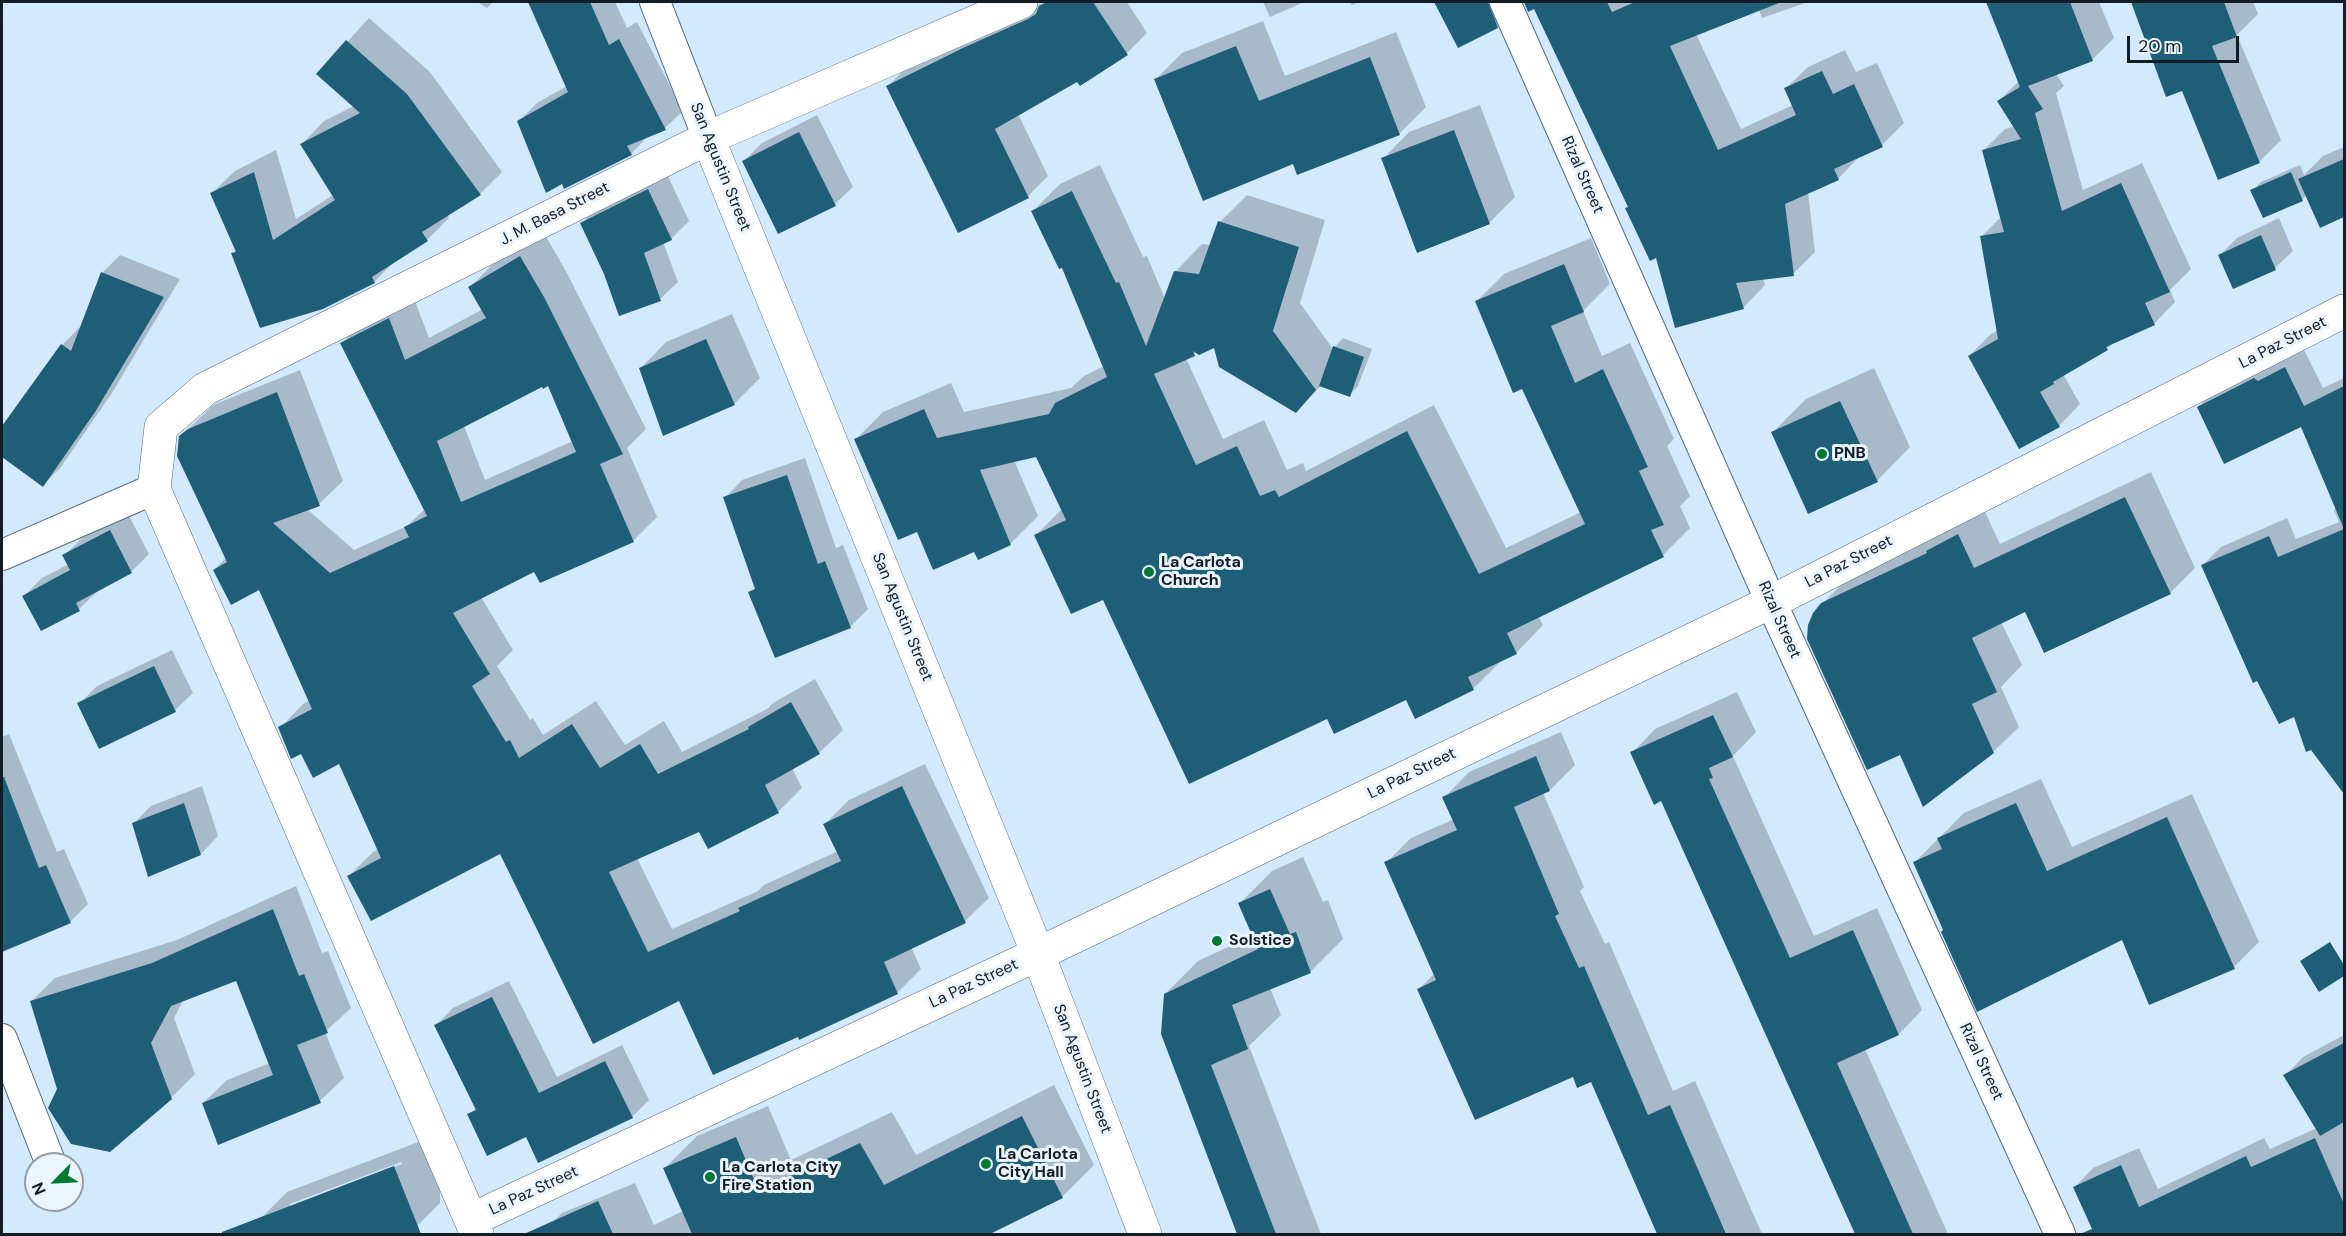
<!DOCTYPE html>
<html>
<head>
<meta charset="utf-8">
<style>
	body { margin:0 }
	#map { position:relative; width:2346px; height:1236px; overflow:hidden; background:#d3e9fd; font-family:"DM Sans",sans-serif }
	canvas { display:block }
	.frame { position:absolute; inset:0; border:3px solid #121c25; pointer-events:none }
	.north { position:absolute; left:24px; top:1152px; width:60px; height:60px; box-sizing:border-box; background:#eaf5ff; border:2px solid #949ea8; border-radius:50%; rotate:246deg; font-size:16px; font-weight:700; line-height:24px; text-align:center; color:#121c25 }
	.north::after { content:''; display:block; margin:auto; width:21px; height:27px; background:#007a31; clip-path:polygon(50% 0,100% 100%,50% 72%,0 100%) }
	.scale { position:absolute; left:2127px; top:36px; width:112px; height:27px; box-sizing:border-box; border:3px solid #121c25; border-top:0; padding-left:8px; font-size:18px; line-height:21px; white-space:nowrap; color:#121c25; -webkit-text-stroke:4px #eaf5ff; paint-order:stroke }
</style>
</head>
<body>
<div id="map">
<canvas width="2346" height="1236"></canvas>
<div class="frame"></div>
<div class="north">N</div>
<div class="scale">20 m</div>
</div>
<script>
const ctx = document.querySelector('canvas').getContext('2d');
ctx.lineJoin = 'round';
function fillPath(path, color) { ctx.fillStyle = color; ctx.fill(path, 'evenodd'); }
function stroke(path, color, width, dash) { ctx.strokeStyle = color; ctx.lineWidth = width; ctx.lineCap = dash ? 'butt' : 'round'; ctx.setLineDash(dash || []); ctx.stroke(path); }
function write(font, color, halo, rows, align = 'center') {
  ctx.font = font + ' "DM Sans",sans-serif'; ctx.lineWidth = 6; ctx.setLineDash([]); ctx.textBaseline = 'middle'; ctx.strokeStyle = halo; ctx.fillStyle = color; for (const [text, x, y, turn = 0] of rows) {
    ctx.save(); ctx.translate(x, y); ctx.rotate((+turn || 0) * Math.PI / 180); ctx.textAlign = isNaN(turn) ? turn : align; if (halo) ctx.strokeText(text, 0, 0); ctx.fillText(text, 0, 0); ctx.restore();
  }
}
const shadow = new Path2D(`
	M477,2H493L487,8Z
	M530,2H615L627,28L637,22L683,111L665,128L648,136L631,154L519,121L537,103L567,86Z
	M1045,2H1127L1147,33L1127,53L1080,84L1078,80L1018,114L1048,176L1028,196L888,86L908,66L987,27Z
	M1263,2H1304L1270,17Z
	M1350,2H1360L1352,5Z
	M1473,2H1498L1505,18L1497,27L1454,11Z
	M1532,2H1808L1762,18L1759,10L1696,34L1741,129L1793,105L1785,89L1808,67L1845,50L1856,72L1877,63L1904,123L1882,145L1860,156L1838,179L1808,192L1815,252L1793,274L1763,278L1765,285L1743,308L1657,256L1629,206Z
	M1989,2H2099L2114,38L2092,60L2056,74L2064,86L2056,93L2083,190L2142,163L2191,269L2170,290L2175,302L2154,324L2115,341L2107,349L2063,374L2080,404L2059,426L1969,356L1991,334L1998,330L1981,237L2001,217L1983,151L2005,129L2015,126L1999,101L2019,81Z
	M2132,2H2253L2258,14L2237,35L2281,140L2259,162L2183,89L2167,95Z
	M369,18L430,72L502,172L480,194L447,214L449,218L427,240L397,259L374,282L233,253L237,249L212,193L235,171L276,150L296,219L333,195L302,144L324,121L354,106L318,74Z
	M1263,21L1285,76L1396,32L1426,107L1400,133L1298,173L1294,162L1156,79L1182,53Z
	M1480,105L1515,197L1489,223L1383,159L1409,132Z
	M817,115L853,187L835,204L744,161L762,143Z
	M2344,147V215L2321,226L2307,195L2302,199L2252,191L2261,182L2300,165L2304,175L2323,156Z
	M1100,165L1143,257L1147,256L1165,299L1175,272L1202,244L1211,245L1220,222L1247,195L1325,220L1300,303L1333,349L1343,338L1372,349L1358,386L1350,395L1322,385L1296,411L1215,346L1197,352L1186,358L1223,439L1264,420L1287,470L1303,463L1306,471L1434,405L1506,548L1581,512L1523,387L1477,301L1504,274L1591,238L1610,284L1583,311L1602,356L1630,343L1674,439L1667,446L1690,496L1680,506L1690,528L1663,555L1538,616L1543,625L1516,653L1500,660V662L1473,689L1406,698L1328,717L1103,598L1036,535L1062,509L1037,455L1014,460L1038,516L1010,544L975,550L918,530L856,439L883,412L951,383L964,412L1071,388L1084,376L1104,366L1062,266L1033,211L1060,184Z
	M666,172L689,221L671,239L663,242L678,282L660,299L606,273L582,223L600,205Z
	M2279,218L2293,251L2275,268L2234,287L2220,255L2237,238Z
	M544,233L567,273L646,429L627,448L657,517L633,541L535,570L481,597L513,650L497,666L530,720L533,718L543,735L596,701L625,745L664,721L682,752L767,709L773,703L815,679L843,730L819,753L792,768L802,788L778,812L708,847L700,830L637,858L672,929L758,891L764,885L838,851L825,824L849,800L925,764L989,898L965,921L911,947L921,969L897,993L680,999L500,852L349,876L373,852L379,849L340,762L301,752L280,728L303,704L310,700L259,588L214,570L226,558L180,437L213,405L300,370L343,481L319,504L307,509L354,550L407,526L425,509L342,343L366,319L413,296L429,338L483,309L470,287L493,264ZM549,384L573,441L485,480L464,426L542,385Z
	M120,255L180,279L112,393L61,467L43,485L2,455V429L62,345L80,327L81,328L102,273Z
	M732,314L760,378L734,404L640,369L666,342Z
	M2304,350L2323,388L2344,378V791L2311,749L2295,715L2203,565L2221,547L2287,518L2296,539L2339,522L2334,510L2336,507L2301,425L2198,407L2217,389Z
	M1874,368L1910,447L1877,481L1773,432L1806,399Z
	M805,458L836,548L843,545L868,609L850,627L750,593L756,587L725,498L742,480Z
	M2151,472L2195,568L2170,593L2026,610L2001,622L2022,665L2001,687L2019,727L1993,752L1901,753L1822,604L1848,578L1948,531L1953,526L1984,510L2000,544Z
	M128,514L149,554L131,572L97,592L79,609L42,629L24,596L42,578L69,564L64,556L82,538Z
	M172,650L193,693L175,710L79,704L97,686Z
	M1737,692L1756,732L1733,756L1814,936L1877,908L1922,1010L1899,1034L1865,1049L1948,1234H1857L1662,799L1632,753L1655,729Z
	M1561,732L1575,765L1550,790L1543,793L1584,887L1580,891L1605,944L1609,942L1673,1091L1695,1081L1762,1234H1659L1592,1080L1574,1076L1419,989L1435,973L1386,863L1411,838L1454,819L1444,798L1469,772Z
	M9,734L57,852L64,849L88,904L70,922L2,950V737Z
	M2041,779L2072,847L2192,794L2259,942L2234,967L2122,938L1944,930L1914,863L1964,813Z
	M202,786L218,836L201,854L133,824L151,806Z
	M1303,857L1323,902L1328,900L1343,939L1310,972L1270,988L1281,1015L1249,1046L1321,1234H1239L1163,1034L1165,994L1198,961L1254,935L1239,904L1272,871Z
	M296,886L322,953L328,951L351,1008L325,1032L344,1078L320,1101L203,1103L227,1080L270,1063L236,979L184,999L174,1018L195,1074L171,1098L59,1090L31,1002L55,978L177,940Z
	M509,981L557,1077L622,1045L649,1100L632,1117L526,1134L469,1115L477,1107L436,1025L453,1008Z
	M2344,1035V1233L2096,1234L2075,1187L2093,1168L2139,1148L2158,1189L2264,1138L2270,1149L2317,1128L2285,1076L2303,1057Z
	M1054,1085L1094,1165L1062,1197L986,1234H540L562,1213L635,1183L654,1225L683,1211L665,1168L697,1136L768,1106L791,1160L892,1112L916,1155Z
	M421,1141L440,1191V1203L414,1229L400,1234H267L261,1218L287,1192ZM401,1162L402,1164L290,1207V1204Z`);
const building = new Path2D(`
	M528,2H590L609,45L619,39L666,130L627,146L632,155L564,189L562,184L546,193L517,121L568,92Z
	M1047,2H1093L1128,55L1080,86L1077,82L995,129L1029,198L958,233L886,86L965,47L1028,19L1036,14L1039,6Z
	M1434,2H1488L1498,28L1458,48Z
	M1524,2H1607L1612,12L1635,2H1778L1779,3L1670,46L1718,150L1796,115L1784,88L1822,71L1833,94L1854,84L1883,147L1834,169L1839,180L1785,204L1794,276L1736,283L1744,309L1675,328L1656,258L1650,261L1625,208L1628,207L1534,9L1528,12Z
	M1986,2H2070L2093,61L2028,86L2043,109L2035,113L2062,211L2121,183L2170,292L2145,303L2155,325L2106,347L2108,350L2053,382L2054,384L2040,392L2060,427L2019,449L1968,356L1998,339L1980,236L2004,232L1982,150L2021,139L1997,101L2020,87Z
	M2131,2H2224L2237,37L2212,46L2260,163L2218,180L2182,91L2166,97Z
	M346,40L407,94L481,195L422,232L428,241L372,277L375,283L323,309L260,328L231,253L236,252L210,193L254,172L273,240L335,200L300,144L360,113L316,74Z
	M1236,46L1259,101L1370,57L1400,135L1297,175L1293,164L1203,201L1154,79Z
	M1454,130L1490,224L1417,253L1381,158Z
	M799,132L836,206L778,234L742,161Z
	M2344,159V217L2320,228L2298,179Z
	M2291,172L2303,201L2263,218L2250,190Z
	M648,189L672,240L644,253L661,301L619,316L604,274L580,223Z
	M1072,191L1116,283L1119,282L1146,346L1174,271L1199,274L1218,221L1299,247L1273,331L1316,390L1296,413L1219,367L1214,348L1199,355L1193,351L1195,356L1154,374L1196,465L1237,446L1260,496L1275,490L1279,497L1407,431L1479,574L1585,524L1522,389L1513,393L1475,301L1564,264L1584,312L1551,326L1575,383L1603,369L1648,467L1639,471L1664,525L1651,530L1664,557L1507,633L1517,654L1468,677L1474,690L1415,719L1406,700L1334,734L1327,719L1189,784L1103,600L1071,614L1034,535L1066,520L1036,457L980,470L1011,545L978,560L974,552L933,570L917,532L898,540L854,439L924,409L937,438L1049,414L1055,403L1107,377L1062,268L1059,269L1031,211Z
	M2261,235L2276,270L2233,289L2218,255Z
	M520,256L544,297L623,454L600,464L634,542L540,583L534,572L453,613L490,674L472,686L506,742L510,740L519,758L572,724L600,768L640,744L658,774L749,729L748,727L791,702L820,754L765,785L779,813L708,849L699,832L609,872L648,952L740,911L738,908L841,861L823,824L902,786L966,923L884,962L898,994L799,1040L798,1037L713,1075L679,1001L593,1044L500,854L371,921L347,876L381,858L339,764L313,778L301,754L291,759L278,727L312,709L259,590L231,605L213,570L227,562L177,456L179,436L188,429L277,392L320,506L273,523L330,573L409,537L404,527L427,516L340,343L389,318L405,360L486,318L468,287ZM548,386L576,452L461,502L437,441L542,387L543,389Z
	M101,272L164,297L95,412L43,487L2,457V426L61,344L71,351Z
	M706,339L735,405L663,436L639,368Z
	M1333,346L1364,357L1350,397L1319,386Z
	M2285,367L2304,406L2344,386V794L2311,750L2306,752L2294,717L2279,724L2257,681L2253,683L2201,565L2269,536L2278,557L2344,529L2301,427L2224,464L2197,407L2254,378L2258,381Z
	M1840,401L1878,482L1808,514L1771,432Z
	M787,475L818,564L825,561L851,628L775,658L748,592L755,589L723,497Z
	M2125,497L2171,594L2044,653L2025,612L1972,638L1997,692L1972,704L1994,753L1923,807L1900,755L1867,770L1807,639L1808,625L1813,613L1821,603L1927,553L1926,551L1958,534L1974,568Z
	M110,530L132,573L76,603L80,611L41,631L22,596L70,570L62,555Z
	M154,666L176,712L99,749L77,703Z
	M1713,715L1733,757L1709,768L1713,778L1709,779L1790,958L1853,930L1899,1035L1837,1063L1913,1234H1855L1661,801L1654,805L1630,752Z
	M1536,756L1550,791L1514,807L1559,914L1555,916L1579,968L1584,966L1648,1115L1670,1105L1726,1234H1657L1591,1082L1577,1088L1573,1077L1475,1120L1417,989L1436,980L1384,862L1457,830L1442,797Z
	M2,777H4L39,868L46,865L71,923L2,952Z
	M184,803L201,855L148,877L132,823Z
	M2016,803L2047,871L2167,817L2235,969L2149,1005L2122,940L1977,1012L1941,932L1943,930L1913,862L1942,849L1937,838Z
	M1270,889L1290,934L1296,932L1311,973L1232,1005L1248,1049L1211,1065L1276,1234H1237L1161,1034L1164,994L1258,949L1238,903Z
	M273,909L299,976L304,974L328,1033L297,1045L321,1103L218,1145L202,1103L273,1075L236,981L171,1006L151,1043L172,1099L110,1152L71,1144L48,1108L57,1089L30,1001L152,963Z
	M2330,942L2344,965V976L2319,992L2300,961Z
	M492,997L539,1093L605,1061L633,1118L538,1163L526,1137L487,1156L467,1114L476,1110L434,1025Z
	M2344,1043V1122L2320,1136L2283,1075Z
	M1022,1116L1063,1198L990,1234H692L663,1168L736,1137L759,1191L860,1143L884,1185Z
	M2315,1138L2344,1204V1234H2080L2092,1229L2073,1187L2121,1165L2139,1207L2246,1156L2251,1167Z
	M394,1166L421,1234H222V1232Z
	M598,1201L613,1234H524Z`);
const minor = new Path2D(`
	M655,2L708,138
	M1505,2L1771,602L2060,1234
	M2,555L154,489
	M2,1039L51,1164`);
const tertiary = new Path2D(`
	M708,138L1038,954L1145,1234
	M471,1220L1038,954L1771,602L2344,311
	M477,1234L154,489L161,427L205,389L708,138L1021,2`);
const markers = [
	[1822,454,6,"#007a31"],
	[1149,572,6,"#007a31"],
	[1217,941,6,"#007a31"],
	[986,1164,6,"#007a31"],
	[710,1177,6,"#007a31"]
];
const streetNames = [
	["San Agustin Street",720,167,68],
	["Rizal Street",1582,175,66],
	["J. M. Basa Street",555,214,-27],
	["La Paz Street",2283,343,-27],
	["La Paz Street",1849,562,-27],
	["San Agustin Street",902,617,68],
	["Rizal Street",1779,620,66],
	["La Paz Street",1412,774,-26],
	["La Paz Street",974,984,-25],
	["Rizal Street",1981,1062,65],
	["San Agustin Street",1082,1069,69],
	["La Paz Street",534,1191,-25]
];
const poiNames = [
	["PNB",1834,454],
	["La Carlota",1161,563],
	["Church",1161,581],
	["Solstice",1229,941],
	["La Carlota",998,1155],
	["City Hall",998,1173],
	["La Carlota City",722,1168],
	["Fire Station",722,1186]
];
fillPath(shadow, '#0003');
fillPath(building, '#1e5f77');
stroke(minor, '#526a80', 32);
stroke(tertiary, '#526a80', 34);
stroke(minor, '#fff', 30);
stroke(tertiary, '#fff', 33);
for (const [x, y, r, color] of markers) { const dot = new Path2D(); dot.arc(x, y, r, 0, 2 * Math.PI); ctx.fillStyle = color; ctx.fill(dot); stroke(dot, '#eaf5ff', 2); }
write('16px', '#121c25', '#eaf5ff', streetNames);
write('bold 16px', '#121c25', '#eaf5ff', poiNames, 'left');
</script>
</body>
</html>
